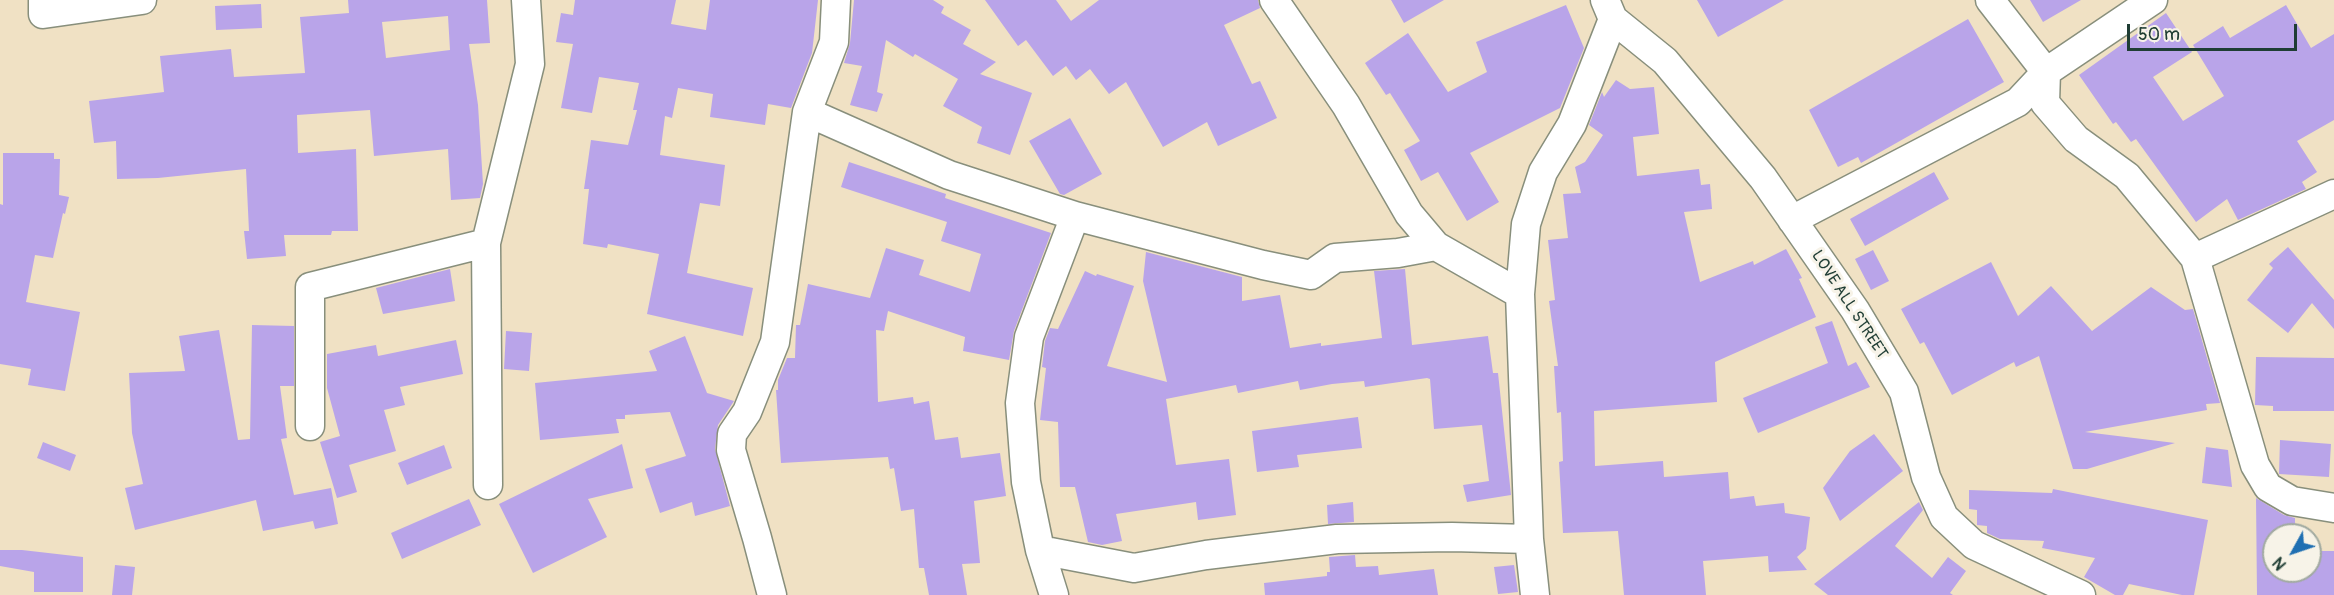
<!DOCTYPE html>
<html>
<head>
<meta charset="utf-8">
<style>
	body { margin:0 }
	#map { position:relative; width:2334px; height:595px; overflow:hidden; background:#f0e1c4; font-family:Pangolin,sans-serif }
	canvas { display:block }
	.north { position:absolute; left:2262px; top:523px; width:60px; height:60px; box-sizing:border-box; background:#f7f3e8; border:2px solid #a1aaa0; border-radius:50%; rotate:230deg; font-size:16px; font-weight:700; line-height:24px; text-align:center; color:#1f3d34 }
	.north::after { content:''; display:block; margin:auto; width:21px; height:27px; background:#1f6fb2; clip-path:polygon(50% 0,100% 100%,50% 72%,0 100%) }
	.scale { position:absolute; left:2127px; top:24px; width:170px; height:27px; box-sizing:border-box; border:3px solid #1f3d34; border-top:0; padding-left:8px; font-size:18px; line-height:21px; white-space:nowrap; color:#1f3d34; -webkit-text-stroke:4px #f7f3e8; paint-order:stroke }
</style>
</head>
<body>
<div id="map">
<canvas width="2334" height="595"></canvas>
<div class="north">N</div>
<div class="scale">50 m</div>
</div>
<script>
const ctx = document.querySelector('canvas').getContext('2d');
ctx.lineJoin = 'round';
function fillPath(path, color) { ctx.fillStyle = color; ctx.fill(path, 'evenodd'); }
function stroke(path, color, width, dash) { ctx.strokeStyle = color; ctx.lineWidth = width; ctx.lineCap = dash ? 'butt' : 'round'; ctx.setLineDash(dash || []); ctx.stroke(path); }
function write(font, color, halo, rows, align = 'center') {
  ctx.font = font + ' Pangolin,sans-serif'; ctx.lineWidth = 6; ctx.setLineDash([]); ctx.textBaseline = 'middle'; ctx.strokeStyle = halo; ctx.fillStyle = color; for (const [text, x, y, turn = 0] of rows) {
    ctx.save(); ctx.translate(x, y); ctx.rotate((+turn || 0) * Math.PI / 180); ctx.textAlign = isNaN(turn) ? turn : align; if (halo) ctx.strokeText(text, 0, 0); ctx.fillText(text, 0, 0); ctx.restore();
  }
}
const building = new Path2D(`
	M348,0H487L490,43L469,44L478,105L483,184L480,198L451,200L448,149L374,156L370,110L297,115L298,153L356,149L358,231H332L331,235H284L286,256L247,259L244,231H249L246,169L158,178L117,179L116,141L94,143L89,101L164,92L160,56L231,49L234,77L305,73L300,17L349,13ZM448,16L450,50L386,58L382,22Z
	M575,0H676L671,24L706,30L710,0H818L812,53L791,108L768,104L765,125L710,117L713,94L678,88L672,118L665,116L660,155L725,165L720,206L700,203L687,273L753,288L743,336L647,314L659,254L608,244L607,248L583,244L589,189H584L591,140L628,145L637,110H633L639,83L599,77L592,113L561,108L573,44L556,42L561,13L573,15Z
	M854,0H933L944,7L941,13L971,30L963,44L996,62L980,74L1032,93L1010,155L977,143L982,127L943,106L958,79L915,54L913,57L886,40L877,92L883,94L877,112L850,105L862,66L844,63L850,43Z
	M985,0H1056L1071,21L1099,0H1258L1260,8L1224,25L1252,84L1260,81L1277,118L1218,146L1207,122L1163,147L1126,82L1109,94L1090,69L1076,80L1066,66L1053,76L1026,40L1018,46Z
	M1391,0H1444L1404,23Z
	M1697,0H1784L1718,37Z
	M2030,0H2081L2043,22Z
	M261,4L262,28L216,30L215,6Z
	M1566,5L1584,48L1560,108L1470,153L1499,202L1467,221L1438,172L1421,181L1404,150L1420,141L1390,93L1386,95L1365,63L1408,33L1448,92L1487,72L1476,42Z
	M2286,5L2311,48L2334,34V120L2297,141L2317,172L2302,182L2306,189L2238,220L2227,199L2196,222L2136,139L2131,142L2116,122L2113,124L2079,75L2166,13L2192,52L2153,77L2183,121L2224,96L2193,45L2223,26L2230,38Z
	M1968,19L2004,82L1861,163L1858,157L1838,167L1809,110Z
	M1616,80L1630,89L1654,87L1659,134L1633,137L1637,176L1699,169L1701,185L1710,184L1712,209L1684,212L1700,282L1753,261L1754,265L1786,249L1802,278L1799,279L1816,317L1715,362L1717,402L1594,411L1595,466L1663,461L1664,477L1728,472L1730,499L1754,496L1756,506L1784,503L1785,513L1810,517L1806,549L1797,557L1807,570L1769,572L1768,556L1703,561L1706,595H1624L1618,531L1563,533L1559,462L1563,461L1561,412L1557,413L1554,366H1558L1549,301L1555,300L1548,240L1568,238L1563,194L1581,193L1575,167L1585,162L1603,135L1589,125L1602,92L1604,97Z
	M1070,118L1102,174L1064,195L1060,194L1029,141Z
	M3,153H54V159H60L59,195L69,197L65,214L63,213L53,258L35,255L26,302L80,312L65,391L28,385L31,369L0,364V204L3,205Z
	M849,162L946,194L945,198L1051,233L1014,331L1009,360L963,351L965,337L888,311L884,331L876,330L878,402L913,397L914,404L929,401L935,440L958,437L961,458L1000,453L1006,496L974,501L980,563L962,564L967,595H929L924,568H919L914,509L901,511L894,468L890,469L888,457L781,463L776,390H778V380L787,358H795L796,325H800L808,284L870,298L886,248L924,260L919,275L970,292L981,254L941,241L947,222L841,187Z
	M1934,172L1949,199L1865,246L1850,219Z
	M2288,247L2334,300V329L2312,303L2288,333L2247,300L2273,268L2269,264Z
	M1873,250L1889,281L1871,290L1855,259Z
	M1146,252L1242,277V301L1280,295L1290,348L1321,343V346L1382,338L1374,271L1405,269L1412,345L1488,336L1493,373H1498L1511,495L1467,502L1463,485L1489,481L1482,425L1434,429L1430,379L1427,378L1365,387L1364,381L1332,384L1300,390L1298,381L1238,393L1236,385L1166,399L1176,465L1229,459L1236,515L1198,520L1196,502L1116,514L1122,541L1102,545L1088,542L1075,487H1060L1058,422L1040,420L1046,368L1042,367L1045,341L1050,328L1058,329L1085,271L1096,276L1097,274L1134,286L1107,366L1167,382L1143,281Z
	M1991,262L2018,316L2051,286L2092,331L2151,287L2185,310L2193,309L2220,403L2206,404L2207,410L2085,432L2175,443L2087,469H2073L2039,356L2016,367L2014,362L1952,395L1924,342L1920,344L1901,309Z
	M450,269L455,301L383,314L376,288Z
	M1832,321L1848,366L1856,362L1870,387L1758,433L1743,398L1828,363L1815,327Z
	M252,325L294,326V386H280L287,438L281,439L294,495L331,488L338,524L315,529L313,521L263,531L256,500L135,530L125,488L143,484L132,433L129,373L185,371L179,336L219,330L238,440L250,439Z
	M506,331L532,333L529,371L504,369Z
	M685,336L707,393L734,401L718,425L715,449L730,506L695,516L692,502L660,513L645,469L686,456L670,412L625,415V419H616L619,433L540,440L535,383L657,371L649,351Z
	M456,340L463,374L400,387L405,405L384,410L396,451L349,465L357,492L337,498L320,442L340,436L327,388V354L376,345L378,356Z
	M2256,357L2334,358V411H2273V406L2255,405Z
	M1358,417L1362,448L1297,455L1299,467L1257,472L1252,431Z
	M1874,434L1903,471L1840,521L1823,488L1850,451Z
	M2280,440L2331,444L2329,477L2279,474Z
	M43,442L76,455L70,471L37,458Z
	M622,444L633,488L588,499L607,537L533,573L499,504Z
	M444,445L452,468L407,485L398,463Z
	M2206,447L2228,450L2232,487L2202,483Z
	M2053,489L2208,520L2194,595H2182L2129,584L2123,595H2115L2084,577L2095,558L2042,548L2044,541L2000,539L1987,533V526L1977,525V510L1969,509V490L2052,493Z
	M2256,498L2284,515L2295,518V535H2274V571H2310V551H2334V595H2257Z
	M469,499L481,525L402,559L391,533Z
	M1353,502L1354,522L1328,524L1327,505Z
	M1919,502L1923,510L1895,546L1932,578L1948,557L1966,571L1950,593L1953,595H1828L1814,584Z
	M0,550H22L83,557V592H34V572L0,566Z
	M1355,555L1356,567L1378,566L1379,575L1434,569L1438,595H1265L1264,583L1327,576V572H1330L1329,557Z
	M115,565L135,567L132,595H112Z
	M1514,565L1518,592L1498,594L1494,567Z`);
const minor = new Path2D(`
	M43,0V14L142,0
	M1274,0L1346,105L1409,214L1436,246L1520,294
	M1605,0L1613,19L1665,61L1763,178L1855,310L1904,392L1926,477L1944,517L1974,545L2081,595
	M1990,0L2046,72L2045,103L2076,139L2127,176L2195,258L2255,465L2268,487L2292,501L2334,508
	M807,112L949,175L1075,216L1029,337L1020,403L1026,482L1040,550L1054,595
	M1075,216L1263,265L1311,275L1335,258L1398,253L1436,246
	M1792,220L2018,102L2046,72L2153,0
	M2195,258L2334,194
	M310,426V287L486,243
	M488,485L486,243L530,64L526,0
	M1040,550L1134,568L1206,555L1337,539L1452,537L1529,539
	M772,595L757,538L731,450L732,434L747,412L775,342L807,112L834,42L836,0
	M1535,595L1529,539L1520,294L1526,224L1543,172L1572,124L1613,19`);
const streetNames = [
	["LOVE ALL STREET",1849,305,57]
];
fillPath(building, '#b9a4e9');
stroke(minor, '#888f7c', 31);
stroke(minor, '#fff', 28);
write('16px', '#1f3d34', '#f7f3e8', streetNames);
</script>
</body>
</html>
